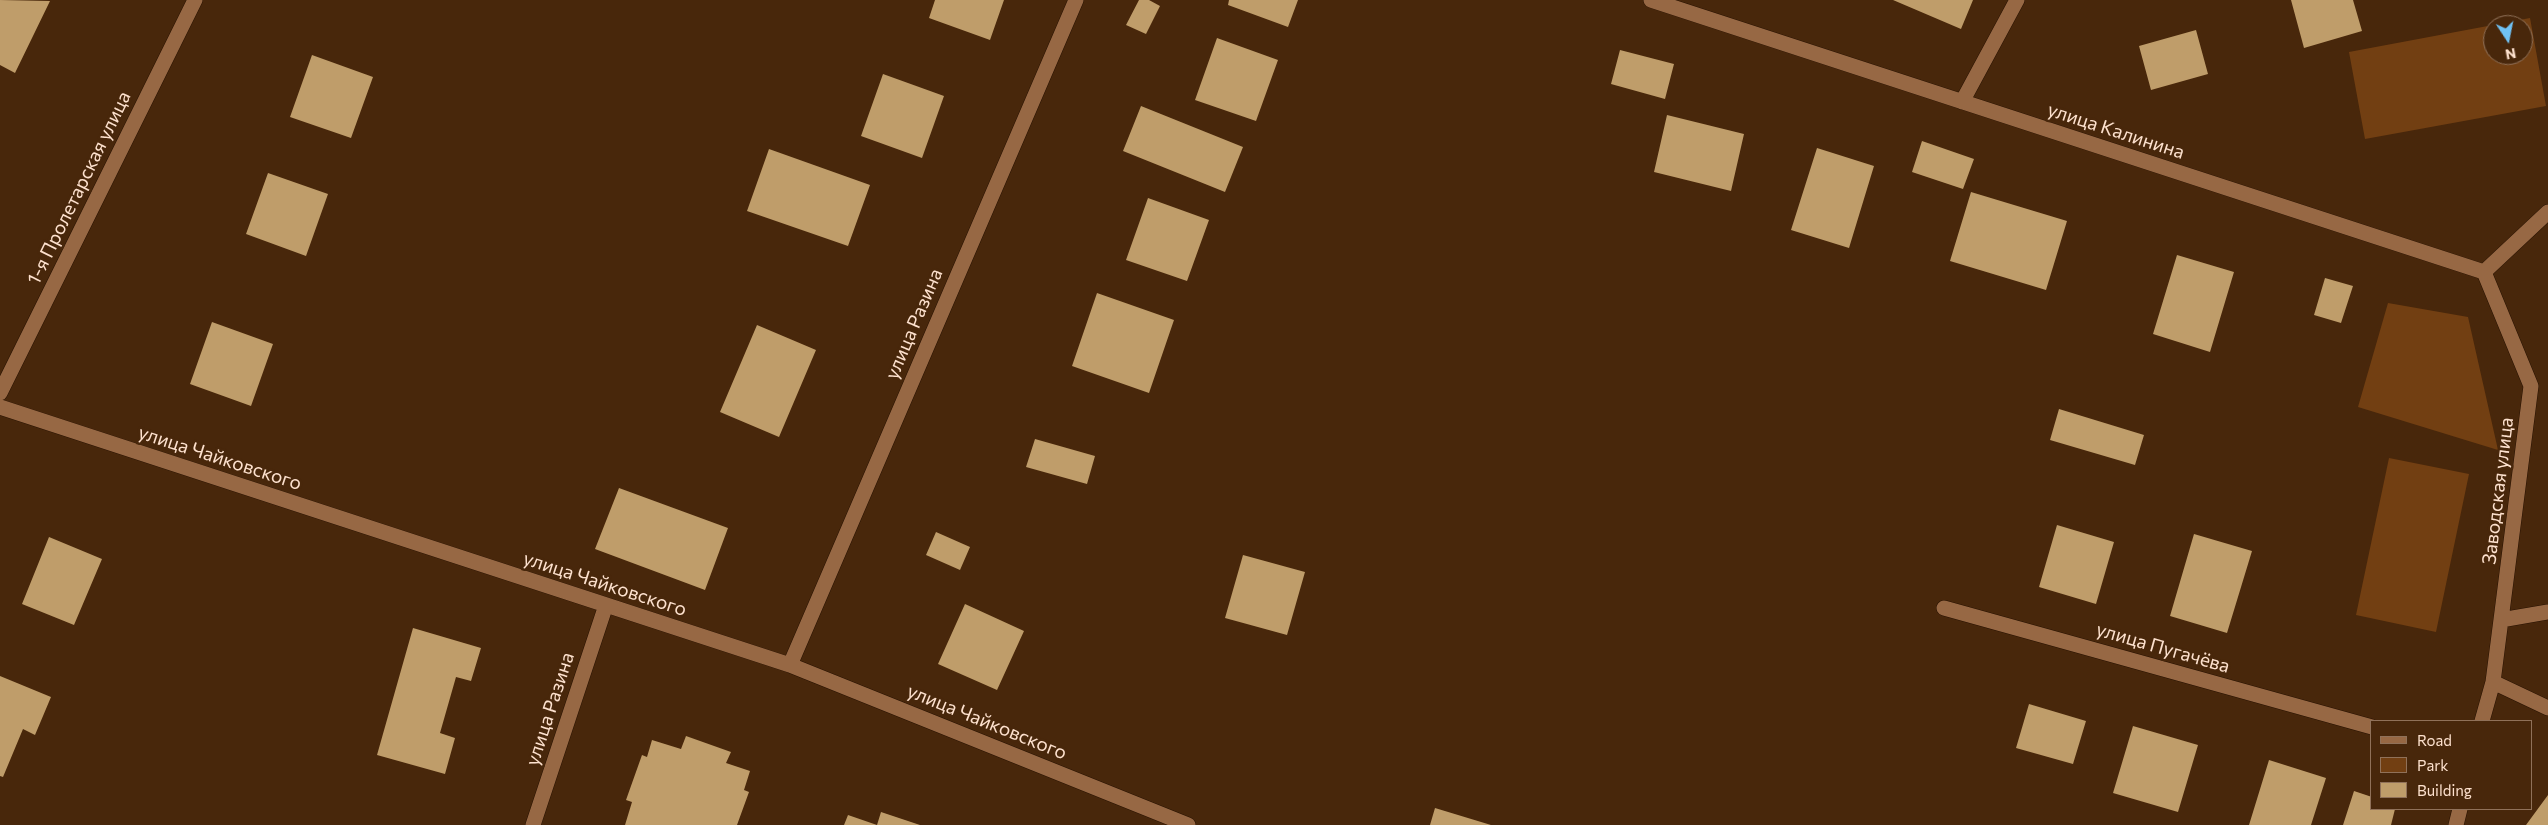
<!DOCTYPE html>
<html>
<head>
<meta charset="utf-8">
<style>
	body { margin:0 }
	#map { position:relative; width:2548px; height:825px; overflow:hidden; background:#48270b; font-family:Commissioner,sans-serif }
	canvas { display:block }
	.legend { position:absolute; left:2370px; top:720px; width:162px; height:90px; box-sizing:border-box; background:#48270b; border:1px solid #907159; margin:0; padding:6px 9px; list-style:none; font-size:15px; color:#fde1ce }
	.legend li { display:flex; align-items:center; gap:10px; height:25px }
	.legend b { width:25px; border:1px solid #907159 }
	.north { position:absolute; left:2483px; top:15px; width:50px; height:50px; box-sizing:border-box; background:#48270b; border:1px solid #907159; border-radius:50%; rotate:169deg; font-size:14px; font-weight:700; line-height:20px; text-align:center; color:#fde1ce }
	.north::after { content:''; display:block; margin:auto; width:18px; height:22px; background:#70c2f4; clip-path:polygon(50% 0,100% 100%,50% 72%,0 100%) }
</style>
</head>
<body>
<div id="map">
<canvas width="2548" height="825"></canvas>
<ul class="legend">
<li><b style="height:6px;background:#976844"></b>Road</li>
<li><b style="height:14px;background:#723f12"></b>Park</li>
<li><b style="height:14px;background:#bf9d6a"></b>Building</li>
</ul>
<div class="north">N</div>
</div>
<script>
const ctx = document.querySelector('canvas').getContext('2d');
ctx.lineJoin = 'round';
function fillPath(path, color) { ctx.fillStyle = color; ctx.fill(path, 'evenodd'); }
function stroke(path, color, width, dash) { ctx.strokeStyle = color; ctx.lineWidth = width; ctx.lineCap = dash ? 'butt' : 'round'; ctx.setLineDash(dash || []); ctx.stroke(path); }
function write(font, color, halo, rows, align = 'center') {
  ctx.font = font + ' Commissioner,sans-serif'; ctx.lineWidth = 5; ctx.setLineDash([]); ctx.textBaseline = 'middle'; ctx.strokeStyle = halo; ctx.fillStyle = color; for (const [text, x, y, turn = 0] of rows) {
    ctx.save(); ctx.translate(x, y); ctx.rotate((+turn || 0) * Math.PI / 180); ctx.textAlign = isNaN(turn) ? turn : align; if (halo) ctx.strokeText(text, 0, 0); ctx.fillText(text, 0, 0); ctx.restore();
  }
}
const green = new Path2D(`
	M2530,18L2546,106L2365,139L2349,52L2493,25V55H2523V25H2494Z
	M2388,303L2468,317L2498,450L2358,407Z
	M2389,458L2469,474L2436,632L2356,615Z`);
const building = new Path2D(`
	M0,0L50,1L15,73L0,65Z
	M935,0H1004L990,40L929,18Z
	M1139,0H1149L1160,6L1146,34L1126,25Z
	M1229,0H1298L1288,27L1228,5Z
	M1893,0H1973L1961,29Z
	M2291,0H2353L2362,31L2304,48Z
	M2196,30L2208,74L2151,90L2139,46Z
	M1217,38L1278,60L1256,121L1195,100Z
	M1620,50L1674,64L1665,99L1611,84Z
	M312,55L373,77L351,138L290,117Z
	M883,74L944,96L922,158L861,136Z
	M1141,106L1243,147L1225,192L1123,151Z
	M1667,115L1744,134L1731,191L1654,172Z
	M1922,141L1974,159L1963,189L1912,172Z
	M1817,148L1874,166L1849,248L1791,230Z
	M769,149L870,185L848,246L747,211Z
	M268,173L328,194L306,256L246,234Z
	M1971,192L2067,221L2046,290L1950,261Z
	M1148,198L1209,220L1187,281L1126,260Z
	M2177,255L2234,272L2210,352L2153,334Z
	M2325,278L2353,286L2341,323L2314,315Z
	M1097,293L1174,320L1149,393L1072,366Z
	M212,322L273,344L251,406L190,384Z
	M757,325L816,350L779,437L720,412Z
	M2059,409L2144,435L2135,465L2050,440Z
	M1035,439L1095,456L1087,484L1026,467Z
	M619,488L728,528L705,590L595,549Z
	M2057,525L2114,542L2096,604L2039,587Z
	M936,532L970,547L960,570L926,555Z
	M2194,534L2252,551L2227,633L2170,616Z
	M49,537L102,559L74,625L22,604Z
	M1243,555L1305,572L1287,635L1225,618Z
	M965,604L1024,631L997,690L938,664Z
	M413,628L481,648L471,681L456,677L440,733L455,738L445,774L377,755Z
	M0,676L51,697L35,735L23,729L3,777L0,776Z
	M2029,704L2086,721L2073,764L2016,748Z
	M2133,726L2198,745L2178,812L2113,793Z
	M686,736L731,752L726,763L750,771L744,790L749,792L737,825H625L632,802L626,800L642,755L647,757L652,740L681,749Z
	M2269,760L2326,778L2311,825H2249Z
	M2354,791L2372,797V809H2395L2391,825H2343Z
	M2548,795V825H2526Z
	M1435,808L1491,825H1430Z
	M881,812L920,825H844L848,815L877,825Z`);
const minor = new Path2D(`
	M1651,0L2484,272L2548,212
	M1962,102L2017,0
	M0,393L195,0
	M0,407L790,665L1188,825
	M1944,608L2372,727
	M2501,620L2548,612
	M790,665L1076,0
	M2493,682L2548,708
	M2482,721L2493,682L2531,386L2484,272
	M533,825L606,605
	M2456,825L2460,809`);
const streetNames = [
	["улица Калинина",2116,131,18],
	["1-я Пролетарская улица",79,188,-64],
	["улица Разина",914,324,-67],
	["улица Чайковского",220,458,18],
	["Заводская улица",2498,491,-83],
	["улица Чайковского",605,584,18],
	["улица Пугачёва",2163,648,16],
	["улица Разина",550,709,-72],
	["улица Чайковского",987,722,22]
];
fillPath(green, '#723f12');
fillPath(building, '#bf9d6a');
stroke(minor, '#281201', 16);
stroke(minor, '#976844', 15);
write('19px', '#fde1ce', '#48270b', streetNames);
</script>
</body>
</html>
